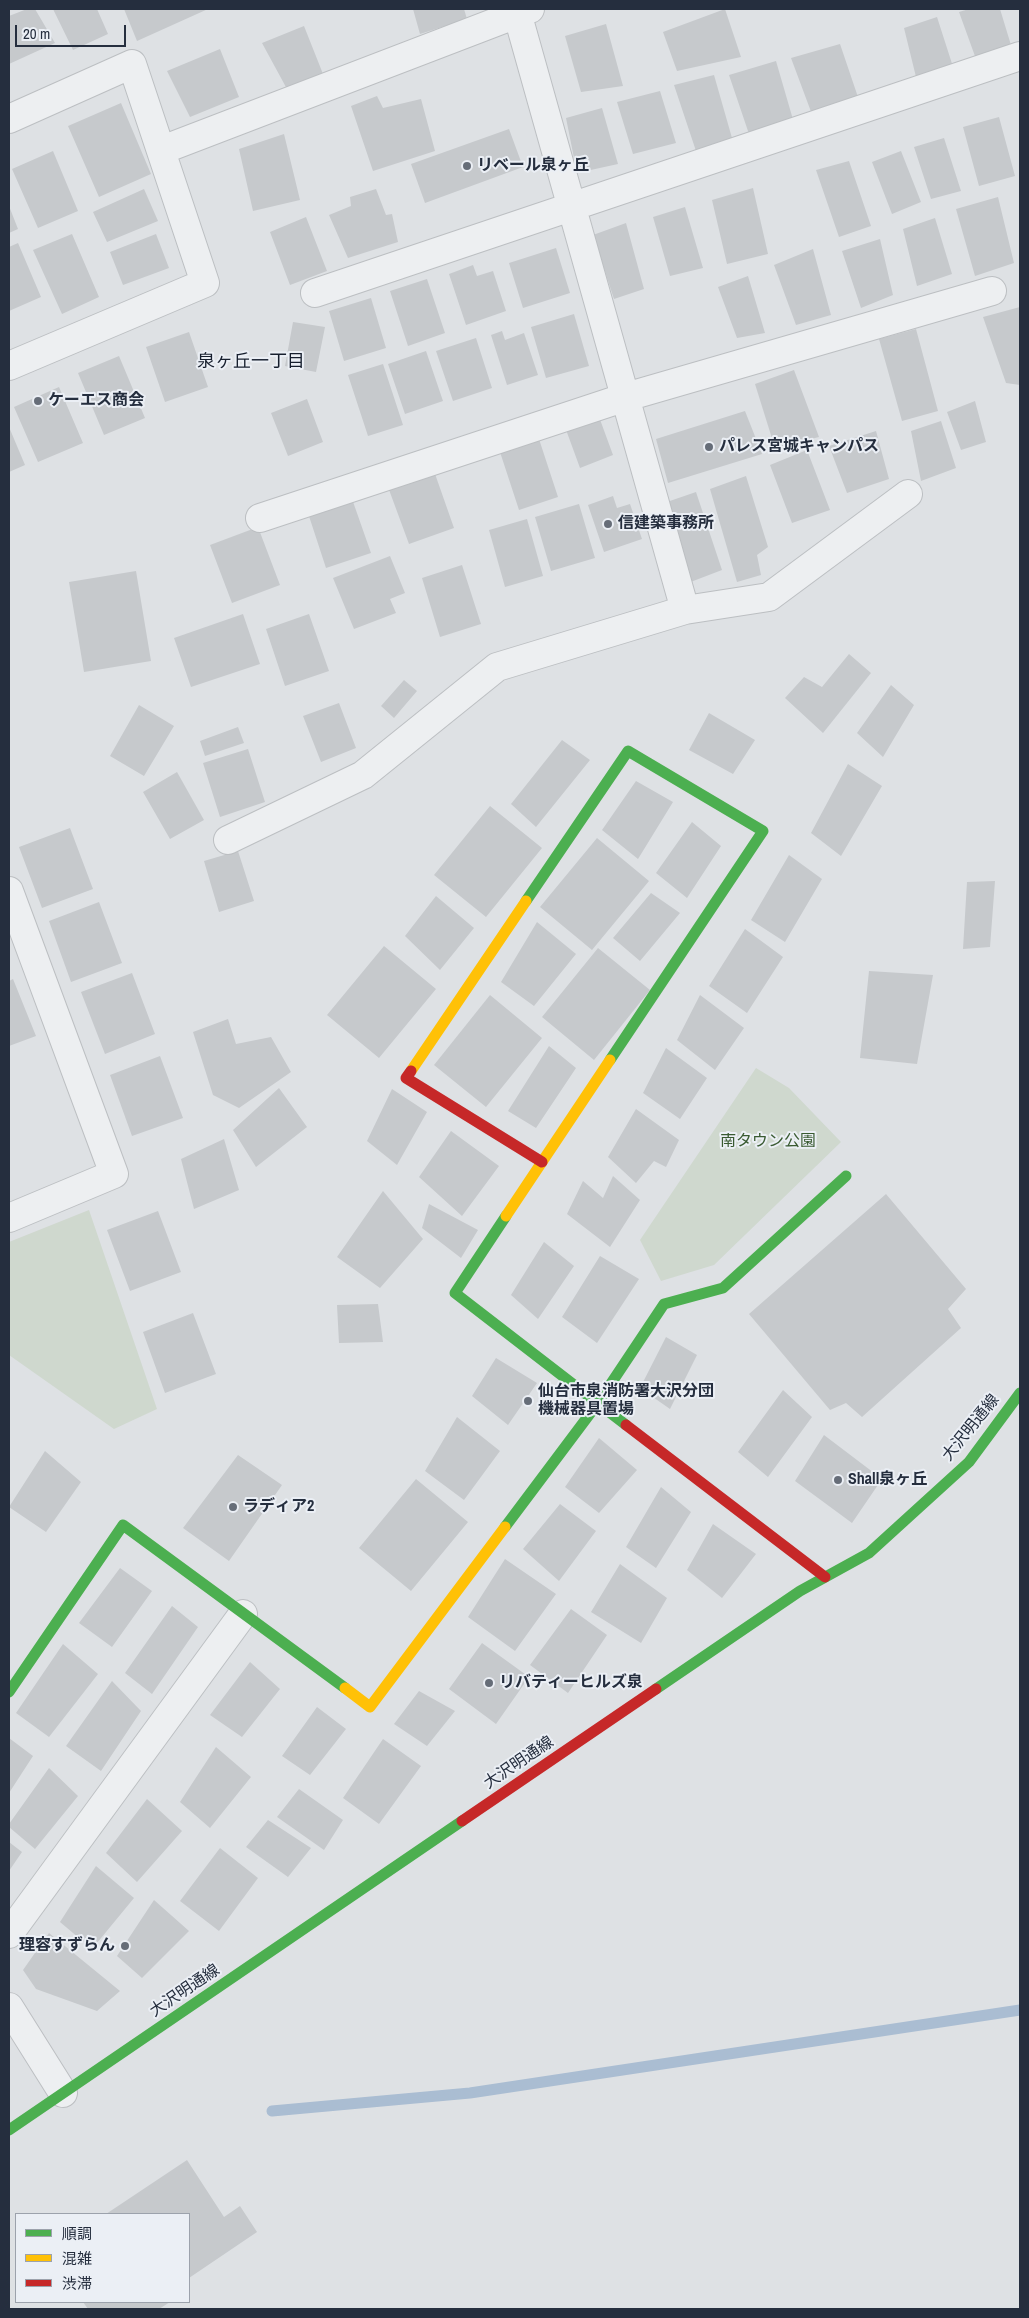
<!DOCTYPE html>
<html>
<head>
<meta charset="utf-8">
<style>
	body { margin:0 }
	#map { position:relative; width:1029px; height:2318px; overflow:hidden; background:#dee1e4; font-family:"Archivo Narrow","Noto Sans JP",sans-serif }
	canvas { display:block }
	.frame { position:absolute; inset:0; border:10px solid #252e3e; pointer-events:none }
	.legend { position:absolute; left:15px; top:2213px; width:175px; height:90px; box-sizing:border-box; background:#ebeff5; border:1px solid #9ca2ac; margin:0; padding:6px 9px; list-style:none; font-size:15px; color:#252e3e }
	.legend li { display:flex; align-items:center; gap:10px; height:25px }
	.legend b { width:25px; border:1px solid #9ca2ac }
	.scale { position:absolute; left:15px; top:25px; width:111px; height:22px; box-sizing:border-box; border:2px solid #252e3e; border-top:0; padding-left:6px; font-size:15px; line-height:18px; white-space:nowrap; color:#252e3e; -webkit-text-stroke:4px #ebeff5; paint-order:stroke }
</style>
</head>
<body>
<div id="map">
<canvas width="1029" height="2318"></canvas>
<div class="frame"></div>
<ul class="legend">
<li><b style="height:6px;background:#4caf50"></b>順調</li>
<li><b style="height:6px;background:#ffc107"></b>混雑</li>
<li><b style="height:6px;background:#c62828"></b>渋滞</li>
</ul>
<div class="scale">20 m</div>
</div>
<script>
const ctx = document.querySelector('canvas').getContext('2d');
ctx.lineJoin = 'round';
function fillPath(path, color) { ctx.fillStyle = color; ctx.fill(path, 'evenodd'); }
function stroke(path, color, width, dash) { ctx.strokeStyle = color; ctx.lineWidth = width; ctx.lineCap = dash ? 'butt' : 'round'; ctx.setLineDash(dash || []); ctx.stroke(path); }
function write(font, color, halo, rows, align = 'center') {
  ctx.font = font + ' "Archivo Narrow","Noto Sans JP",sans-serif'; ctx.lineWidth = 4; ctx.setLineDash([]); ctx.textBaseline = 'middle'; ctx.strokeStyle = halo; ctx.fillStyle = color; for (const [text, x, y, turn = 0] of rows) {
    ctx.save(); ctx.translate(x, y); ctx.rotate((+turn || 0) * Math.PI / 180); ctx.textAlign = isNaN(turn) ? turn : align; if (halo) ctx.strokeText(text, 0, 0); ctx.fillText(text, 0, 0); ctx.restore();
  }
}
const green = new Path2D(`
	M756,1068L789,1088L841,1142L714,1265L661,1281L640,1240Z
	M89,1210L157,1409L114,1429L9,1355V1242Z`);
const stream = new Path2D(`
	M272,2111L470,2093L1020,2010`);
const building = new Path2D(`
	M27,9H35L55,43L9,64V16Z
	M53,9H97L108,34L73,50Z
	M124,9H208L137,41Z
	M413,9H464L467,19L420,34Z
	M725,9L741,57L677,71L663,32Z
	M969,9H1000L1014,55L980,70L959,12Z
	M937,17L955,73L917,81L904,28Z
	M606,24L623,86L581,92L565,36Z
	M304,26L323,74L287,89L262,43Z
	M840,44L860,103L813,117L791,58Z
	M220,49L239,97L190,117L167,71Z
	M776,61L794,123L749,134L729,75Z
	M714,75L732,138L696,151L674,85Z
	M660,91L676,143L633,154L617,102Z
	M377,96L383,108L421,99L435,151L373,171L351,106Z
	M121,103L151,174L99,197L68,126Z
	M602,108L618,164L577,173L566,118Z
	M999,117L1015,176L979,186L963,127Z
	M509,129L523,167L425,203L411,164Z
	M284,134L300,200L253,211L239,149Z
	M944,138L961,191L931,199L914,147Z
	M53,151L78,211L38,228L12,169Z
	M901,151L921,202L892,214L872,162Z
	M849,161L871,226L839,237L816,170Z
	M753,188L768,254L727,264L712,200Z
	M144,189L158,221L107,242L93,212Z
	M376,189L386,215L392,214L398,242L348,258L329,215L351,206L350,197Z
	M998,197L1014,263L975,276L956,209Z
	M9,206L18,229L9,233Z
	M685,207L703,268L670,276L653,217Z
	M306,217L327,271L290,285L270,232Z
	M935,218L952,274L917,286L903,229Z
	M626,223L644,289L614,299L593,235Z
	M72,234L99,297L62,314L33,250Z
	M156,234L169,268L123,285L110,252Z
	M880,239L893,295L861,308L842,251Z
	M18,243L41,297L9,311V247Z
	M556,248L570,293L523,308L509,263Z
	M813,249L831,315L796,325L774,265Z
	M473,265L477,276L493,271L506,311L466,325L449,274Z
	M748,276L765,333L737,338L718,287Z
	M427,279L445,333L408,346L390,291Z
	M371,298L386,348L344,361L329,311Z
	M1020,307V385L1006,383L983,317Z
	M574,314L589,366L546,378L531,327Z
	M293,322L325,327L316,372L285,366Z
	M916,329L938,411L902,421L879,339Z
	M502,331L505,340L524,333L538,375L507,385L491,335Z
	M189,332L208,387L165,402L146,347Z
	M476,338L492,388L453,401L436,351Z
	M426,351L443,401L405,414L388,364Z
	M119,356L145,418L104,435L78,373Z
	M383,364L403,425L368,436L348,375Z
	M794,370L819,437L775,448L755,384Z
	M59,387L83,443L38,462L14,407Z
	M307,399L323,442L288,456L271,413Z
	M975,401L986,442L961,450L947,412Z
	M745,411L762,454L668,483L656,439Z
	M598,414L613,455L580,468L565,427Z
	M941,421L956,468L921,481L911,431Z
	M9,427L25,465L9,472Z
	M876,431L889,479L847,493L829,446Z
	M539,439L558,497L519,510L500,452Z
	M807,450L830,510L792,523L770,465Z
	M434,471L454,528L409,544L388,487Z
	M746,476L768,547L757,555L761,575L737,582L710,489Z
	M696,492L722,570L688,583L664,503Z
	M351,496L371,553L326,568L307,510Z
	M613,496L617,508L630,504L642,539L604,552L588,505Z
	M579,504L595,558L551,571L535,517Z
	M527,519L543,576L505,587L489,530Z
	M258,527L280,585L232,603L210,545Z
	M390,556L405,593L390,599L396,613L354,629L333,578Z
	M462,565L481,624L440,637L422,578Z
	M136,571L151,661L84,672L69,582Z
	M243,614L260,664L191,687L174,638Z
	M309,614L329,671L285,686L266,629Z
	M849,654L871,673L823,733L785,698L804,677L822,687Z
	M404,680L417,691L394,718L381,706Z
	M891,685L914,705L883,757L857,733Z
	M339,703L356,748L321,762L303,716Z
	M139,705L174,726L144,776L110,756Z
	M709,713L755,740L733,774L689,750Z
	M238,727L244,743L205,756L200,741Z
	M562,740L590,760L536,827L511,804Z
	M248,749L265,802L220,817L203,763Z
	M848,764L882,786L841,856L811,833Z
	M177,772L204,820L170,839L143,792Z
	M636,781L673,802L638,859L602,830Z
	M490,806L542,848L486,917L434,875Z
	M692,822L721,846L687,898L656,873Z
	M70,828L93,889L42,908L19,847Z
	M597,838L649,881L592,950L540,907Z
	M238,851L254,901L219,912L204,861Z
	M789,855L822,879L785,942L751,920Z
	M995,881L990,947L963,949L967,882Z
	M651,893L680,913L640,961L613,938Z
	M436,896L474,928L440,970L405,936Z
	M99,902L122,963L71,982L49,921Z
	M537,922L576,954L534,1006L501,982Z
	M745,929L783,957L747,1013L709,986Z
	M384,946L436,989L379,1058L327,1015Z
	M598,948L650,990L594,1060L542,1017Z
	M869,971L933,975L917,1064L860,1058Z
	M132,973L155,1034L105,1054L81,992Z
	M13,979L36,1036L9,1046V981Z
	M490,995L542,1038L486,1107L434,1065Z
	M700,995L744,1028L715,1070L677,1040Z
	M228,1019L236,1044L271,1037L291,1072L239,1108L213,1095L193,1032Z
	M549,1046L576,1068L536,1128L508,1111Z
	M666,1048L707,1078L680,1119L643,1093Z
	M160,1056L183,1118L132,1136L110,1075Z
	M279,1088L307,1127L256,1167L233,1130Z
	M392,1089L427,1112L397,1165L367,1141Z
	M636,1109L679,1140L666,1167L654,1161L636,1183L608,1157Z
	M451,1131L499,1166L462,1216L419,1177Z
	M224,1139L239,1190L194,1209L181,1159Z
	M613,1176L640,1200L610,1247L567,1214L583,1181L603,1198Z
	M383,1191L423,1239L380,1288L337,1257Z
	M886,1194L966,1289L948,1309L961,1328L862,1417L846,1403L830,1410L749,1314Z
	M429,1204L478,1230L461,1258L422,1228Z
	M158,1211L181,1272L130,1291L107,1230Z
	M544,1242L574,1266L538,1319L511,1295Z
	M600,1256L639,1279L597,1343L562,1317Z
	M378,1304L383,1342L339,1343L337,1305Z
	M193,1313L216,1374L165,1393L143,1332Z
	M666,1337L697,1355L670,1409L640,1388Z
	M496,1358L537,1383L508,1425L472,1396Z
	M783,1390L812,1417L768,1477L738,1452Z
	M457,1417L500,1451L464,1500L425,1471Z
	M824,1435L882,1479L852,1523L795,1481Z
	M599,1438L637,1470L599,1513L565,1487Z
	M45,1451L81,1482L46,1532L9,1507Z
	M238,1455L282,1485L229,1561L183,1528Z
	M416,1479L468,1522L411,1591L359,1548Z
	M661,1487L691,1512L656,1568L626,1547Z
	M560,1504L596,1531L559,1581L523,1549Z
	M713,1524L756,1554L722,1598L687,1570Z
	M505,1559L556,1594L515,1651L468,1617Z
	M620,1564L667,1598L641,1643L591,1612Z
	M120,1568L152,1591L112,1647L79,1623Z
	M172,1606L198,1627L152,1694L125,1673Z
	M571,1609L607,1635L568,1693L530,1665Z
	M482,1643L529,1677L496,1724L449,1689Z
	M63,1644L98,1674L49,1737L16,1713Z
	M250,1662L280,1689L242,1737L210,1715Z
	M112,1681L141,1711L101,1771L66,1746Z
	M419,1691L455,1711L427,1746L394,1724Z
	M317,1707L346,1729L310,1775L282,1756Z
	M9,1738L33,1756L9,1793Z
	M383,1739L421,1766L379,1824L343,1798Z
	M216,1747L251,1777L210,1828L180,1802Z
	M49,1768L78,1796L35,1849L9,1827V1824Z
	M299,1789L343,1820L324,1850L277,1817Z
	M147,1799L182,1831L137,1882L106,1853Z
	M268,1820L311,1848L288,1877L246,1847Z
	M9,1842L22,1852L9,1871Z
	M220,1848L258,1878L219,1931L180,1901Z
	M96,1866L134,1898L92,1949L60,1922Z
	M154,1900L189,1931L142,1978L117,1956Z
	M49,1933L120,1991L97,2011L36,1989L23,1970Z
	M187,2160L224,2217L240,2206L257,2232L189,2278V2214H106Z
	M83,2302H170L159,2309H88Z`);
const street = new Path2D(`
	M9,119L132,64L205,283L9,366
	M162,150L530,9
	M315,293L1020,56
	M260,518L626,397L992,291
	M685,610L769,597L908,494
	M228,840L363,775L497,667L685,610L516,9
	M9,891L114,1174L9,1218
	M9,1934L243,1614
	M9,2007L63,2093`);
const fast = new Path2D(`
	M526,901L628,751L763,831L610,1060
	M506,1216L455,1293L626,1425
	M505,1527L598,1403L664,1304L723,1288L846,1176
	M656,1689L800,1591L869,1553L969,1462L1020,1393
	M9,1692L123,1525L345,1688
	M9,2130L462,1821`);
const slow = new Path2D(`
	M411,1071L526,901
	M506,1216L610,1060
	M345,1688L370,1707L505,1527`);
const jam = new Path2D(`
	M411,1071L406,1078L542,1162
	M626,1425L825,1577
	M462,1821L656,1689`);
const markers = [
	[467,166,5,"#666d78"],
	[38,401,5,"#666d78"],
	[709,447,5,"#666d78"],
	[608,524,5,"#666d78"],
	[528,1401,5,"#666d78"],
	[838,1480,5,"#666d78"],
	[233,1507,5,"#666d78"],
	[489,1683,5,"#666d78"],
	[125,1946,5,"#666d78"]
];
const poiNames = [
	["リベール泉ヶ丘",477,166],
	["ケーエス商会",48,401],
	["パレス宮城キャンパス",719,447],
	["信建築事務所",618,524],
	["仙台市泉消防署大沢分団",538,1392],
	["機械器具置場",538,1410],
	["Shall泉ヶ丘",848,1480],
	["ラディア2",243,1507],
	["リバティーヒルズ泉",499,1683],
	["理容すずらん",115,1946,"right"]
];
const parkNames = [
	["南タウン公園",768,1142]
];
const streetNames = [
	["大沢明通線",971,1428,-51],
	["大沢明通線",519,1763,-34],
	["大沢明通線",185,1991,-34]
];
const neighbourhoodNames = [
	["泉ヶ丘一丁目",251,362]
];
fillPath(green, '#cfd8ce');
stroke(stream, '#aabdd2', 11);
fillPath(building, '#c6c9cc');
stroke(street, '#bcbfc2', 30);
stroke(street, '#edeff1', 28);
stroke(fast, '#4caf50', 11);
stroke(slow, '#ffc107', 11);
stroke(jam, '#c62828', 11);
for (const [x, y, r, color] of markers) { const dot = new Path2D(); dot.arc(x, y, r, 0, 2 * Math.PI); ctx.fillStyle = color; ctx.fill(dot); stroke(dot, '#ebeff5', 2); }
write('bold 16px', '#252e3e', '#ebeff5', poiNames, 'left');
write('16px', '#395a31', '#ebeff5', parkNames);
write('16px', '#252e3e', '#ebeff5', streetNames);
write('18px', '#171f2e', '#ebeff5', neighbourhoodNames);
</script>
</body>
</html>
